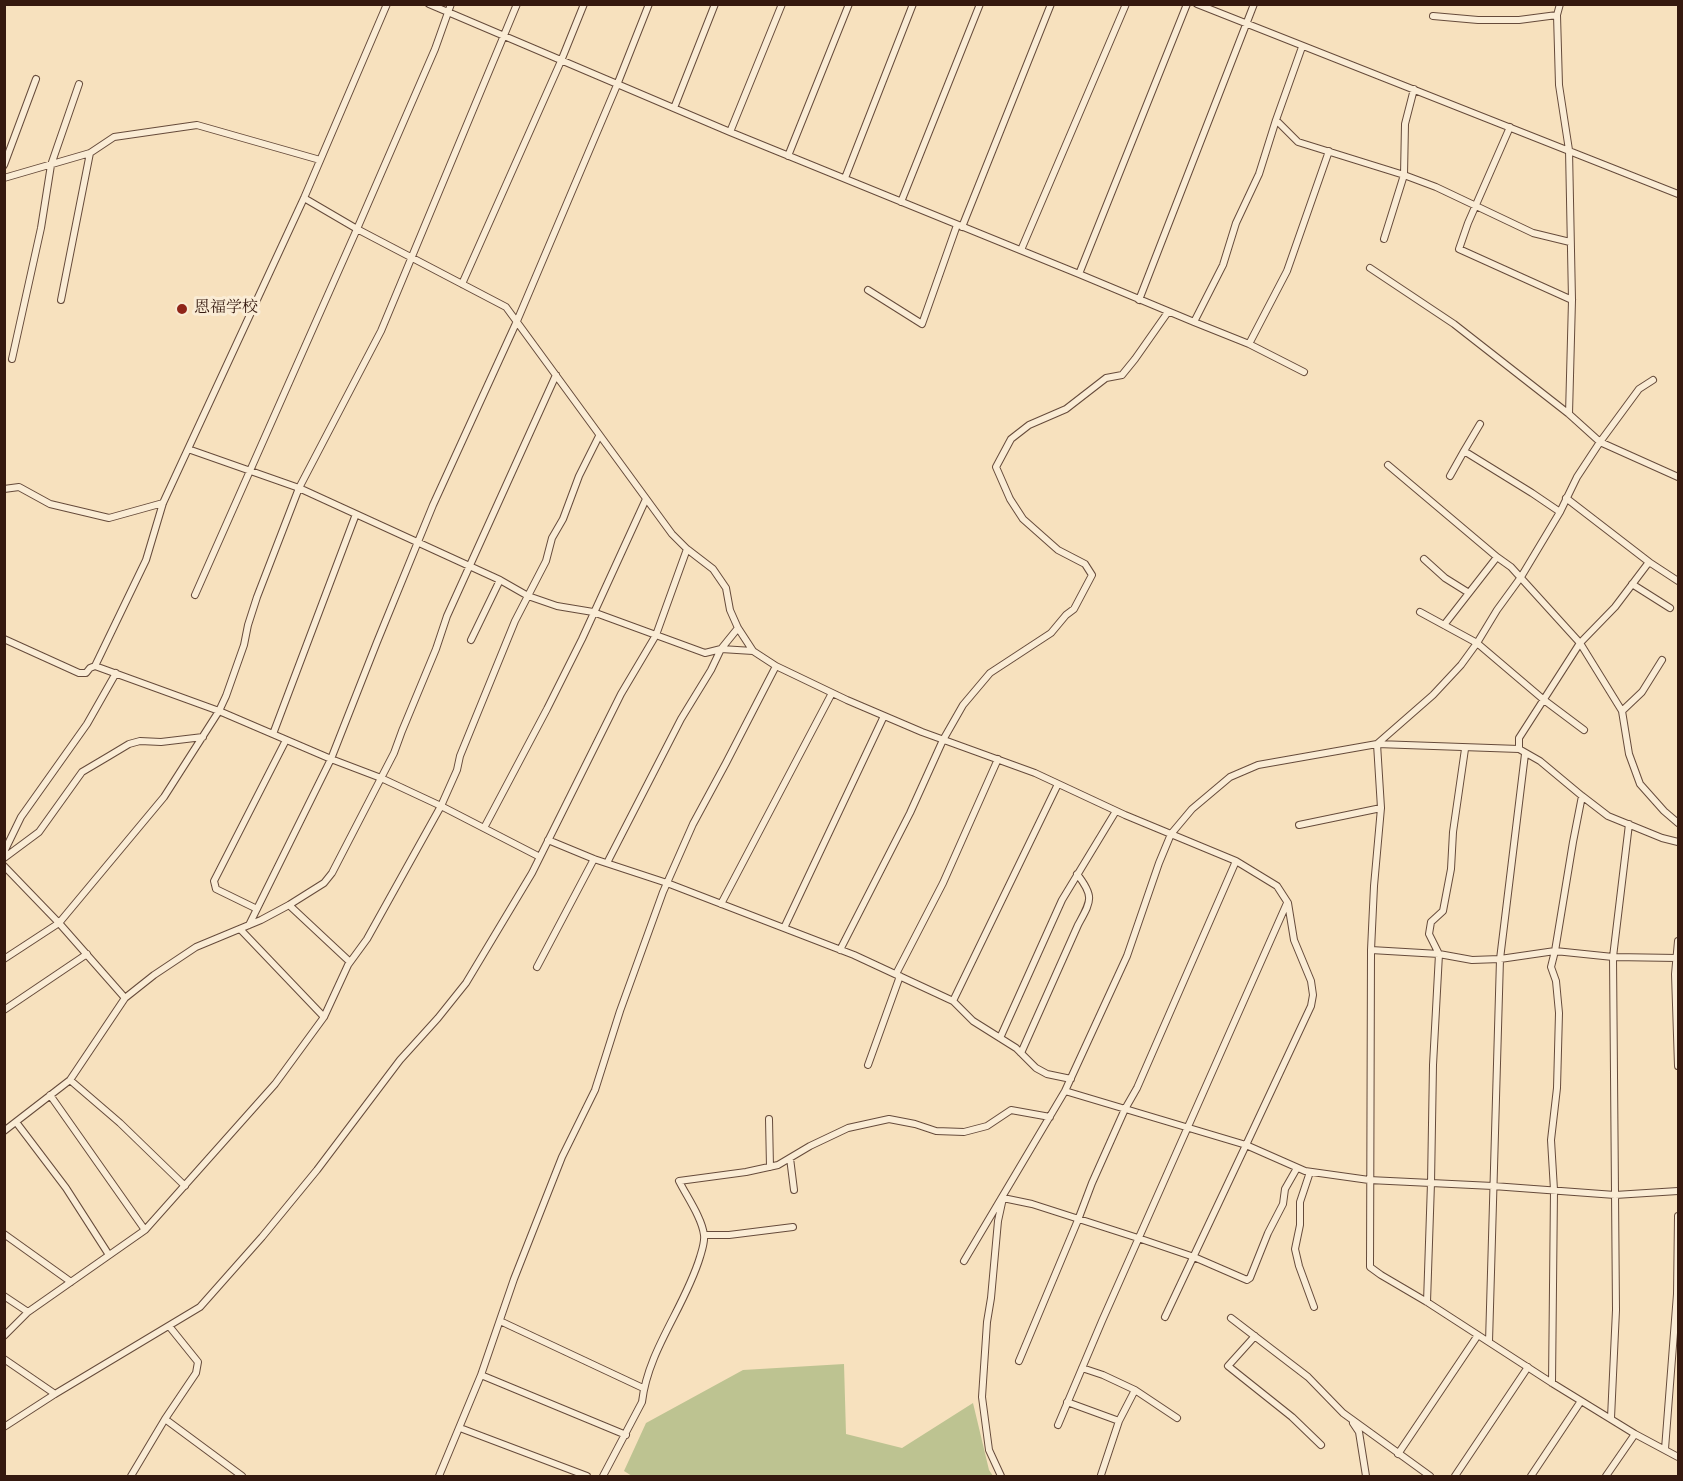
<!DOCTYPE html>
<html>
<head>
<meta charset="utf-8">
<style>
	body { margin:0 }
	#map { position:relative; width:1683px; height:1481px; overflow:hidden; background:#f7e1be; font-family:Vollkorn,serif }
	canvas { display:block }
	.frame { position:absolute; inset:0; border:6px solid #35190f; pointer-events:none }
</style>
</head>
<body>
<div id="map">
<canvas width="1683" height="1481"></canvas>
<div class="frame"></div>
</div>
<script>
const ctx = document.querySelector('canvas').getContext('2d');
ctx.lineJoin = 'round';
function fillPath(path, color) { ctx.fillStyle = color; ctx.fill(path, 'evenodd'); }
function stroke(path, color, width, dash) { ctx.strokeStyle = color; ctx.lineWidth = width; ctx.lineCap = dash ? 'butt' : 'round'; ctx.setLineDash(dash || []); ctx.stroke(path); }
function write(font, color, halo, rows, align = 'center') {
  ctx.font = font + ' Vollkorn,"Noto Serif SC",serif'; ctx.lineWidth = 6; ctx.setLineDash([]); ctx.textBaseline = 'middle'; ctx.strokeStyle = halo; ctx.fillStyle = color; for (const [text, x, y, turn = 0] of rows) {
    ctx.save(); ctx.translate(x, y); ctx.rotate((+turn || 0) * Math.PI / 180); ctx.textAlign = isNaN(turn) ? turn : align; if (halo) ctx.strokeText(text, 0, 0); ctx.fillText(text, 0, 0); ctx.restore();
  }
}
const green = new Path2D(`
	M844,1364L846,1434L902,1448L973,1403L989,1470L993,1476H632L624,1471L646,1423L743,1370Z`);
const street = new Path2D(`
	M429,4L730,132L1079,274L1194,322L1249,344L1304,372
	M1197,4L1678,194
	M1560,4L1557,15L1559,85L1569,150L1572,300L1569,414
	M1433,16L1478,20H1519L1557,15
	M674,108L715,4
	M1276,120L1298,142L1404,175L1436,187L1533,233L1570,242
	M1510,127L1468,223L1459,249L1572,300
	M730,132L782,4
	M788,156L849,4
	M4,165L36,79
	M4,178L90,153L114,137L197,125L320,160
	M845,178L913,4
	M304,198L357,229L506,307L672,534L687,549L713,569L726,588L730,610L738,628L753,651L776,666L847,700L922,732L1035,773L1125,815L1236,861L1277,886L1288,903L1294,940L1311,981L1313,995L1311,1006L1246,1145L1305,1171L1369,1180L1493,1186L1615,1195L1678,1191
	M901,202L980,4
	M962,227L1051,4
	M1384,239L1404,175L1405,124L1414,89
	M1021,250L1126,4
	M1370,268L1454,324L1569,414L1600,442L1678,477
	M1079,274L1187,4
	M462,284L561,61L584,4
	M868,290L922,324L957,225
	M61,300L90,153
	M1139,300L1254,4
	M1194,322L1223,265L1236,223L1259,174L1276,120L1302,47
	M1249,344L1287,271L1329,151
	M12,359L41,228L51,165L79,84
	M1480,424L1464,451L1532,493L1560,512
	M188,449L299,488L500,580L528,596L557,606L593,612L705,653L721,649L738,628
	M1388,465L1497,557
	M1450,476L1464,451
	M4,489L19,487L50,504L109,518L163,503
	M1424,559L1445,578L1469,593
	M1649,562L1678,581
	M1632,584L1670,608
	M195,595L357,229L435,49L451,4
	M1420,612L1477,643L1544,700L1584,730
	M1444,625L1497,557L1511,567L1580,643L1622,711L1629,754L1640,784L1664,811L1678,823
	M4,639L79,673H86L90,668L95,666L146,560L163,503L304,198L387,4
	M471,640L500,580
	M95,666L219,711L331,759L381,778L441,806L540,857
	M1622,711L1642,692L1662,660
	M273,734L356,514
	M1519,749V738L1580,643L1615,607L1649,562L1566,498
	M1299,825L1381,808
	M484,828L547,709L582,639L646,499
	M548,840L594,859L667,883L854,955L953,1001L973,1021L1016,1048L1036,1068L1047,1074L1071,1079
	M1678,842L1662,838L1608,816L1582,796L1540,761L1519,749L1377,744L1381,808L1374,886L1371,950L1370,1267L1381,1275L1427,1302L1552,1383L1635,1434L1678,1457
	M4,852L21,817L87,724L116,673
	M4,858L39,832L82,772L109,756L129,744L140,741L161,742L203,737
	M607,863L681,719L711,670L721,649L753,651
	M4,866L59,923L125,998
	M721,904L832,693
	M289,905L350,962
	M257,909L216,889L214,881L286,740
	M249,925L331,759L377,642L433,505L517,321L617,85L649,4
	M784,928L884,716
	M240,929L324,1017
	M1678,941L1675,974L1678,1066
	M840,950L910,813L943,740L963,705L990,673L1051,633L1066,615L1074,609L1092,575L1085,564L1058,550L1023,519L1010,499L996,467L1011,439L1029,425L1066,409L1106,378L1122,375L1135,359L1168,312
	M1371,950L1439,954L1472,960L1500,959L1555,951L1613,957L1677,958
	M4,959L59,923L164,797L219,711L226,696L244,645L248,625L257,597L299,488L381,331L517,4
	M537,967L594,859
	M896,974L943,883L998,759
	M953,1001L1058,784
	M4,1010L87,954
	M1000,1038L1062,900L1116,811
	M1021,1053L1078,925C1091,901 1095,897 1077,874
	M868,1065L900,976
	M70,1080L120,1123L185,1186
	M1065,1091L1246,1145L1165,1317
	M50,1095L145,1230
	M769,1119L770,1167
	M16,1122L66,1188L109,1255
	M4,1131L70,1080L125,998L154,975L196,947L261,920L289,905L324,883L332,873L394,753L402,731L436,649L447,616L556,375
	M790,1158L794,1190
	M1310,1172L1300,1202V1225L1295,1249L1299,1266L1314,1307
	M4,1234L71,1282
	M704,1235H729L793,1227
	M964,1261L1065,1091L1127,956L1159,863L1171,834L1192,809L1230,777L1258,765L1377,744L1433,695L1461,665L1477,643L1497,610L1521,577L1560,512L1577,477L1600,442L1639,389L1653,380
	M4,1296L28,1312
	M1427,1302L1431,1183L1433,1065L1439,954L1429,934L1431,922L1443,911L1451,869L1453,832L1465,749
	M1231,1318L1308,1377L1343,1413L1430,1476
	M500,1321L643,1388
	M4,1336L28,1312L145,1230L275,1084L324,1017L348,965L367,939L441,806L457,770L460,756L515,621L546,561L552,538L563,519L579,476L599,436
	M1255,1336L1228,1366L1292,1417L1321,1445
	M1489,1342L1500,959L1525,754
	M4,1359L55,1394
	M1019,1361L1078,1220L1092,1183L1125,1109L1137,1088L1236,861
	M1082,1368L1103,1375L1135,1390L1177,1418
	M481,1375L626,1435
	M1552,1383L1554,1190L1551,1140L1557,1088L1559,1013L1556,981L1551,967L1555,951L1573,842L1582,796
	M1067,1402L1119,1421
	M1611,1418L1616,1310L1613,957L1629,824
	M165,1419L196,1373L198,1362L169,1326
	M1353,1423L1359,1432L1366,1476
	M1058,1425L1102,1321L1287,903
	M4,1427L55,1394L200,1307L262,1237L317,1170L400,1060L438,1018L466,983L532,873L621,694L656,635L687,549
	M460,1428L587,1476
	M1665,1449L1677,1294L1678,1216
	M1398,1454L1478,1335
	M1101,1475L1119,1421L1135,1390
	M131,1476L165,1419L242,1476
	M439,1476L481,1375L514,1279L562,1157L595,1090L620,1011L663,892L693,824L726,763L776,666
	M603,1476L642,1402C648,1350 685,1307 700,1257C702,1250 705,1242 704,1235C702,1218 687,1197 679,1181L746,1172L778,1165L810,1146L848,1128L889,1119L915,1124L936,1131L964,1132L987,1126L1011,1110L1050,1117
	M1001,1476L989,1450L982,1397L987,1322L991,1298L998,1221L1003,1198L1032,1204L1138,1238L1194,1257L1247,1280L1250,1278L1268,1233L1283,1204L1285,1189L1297,1168
	M1455,1476L1528,1367
	M1531,1476L1581,1401
	M1606,1476L1635,1434`);
const markers = [
	[182,309,6,"#8f2418"]
];
const poiNames = [
	["恩福学校",194,309]
];
fillPath(green, '#bdc391');
stroke(street, '#664b3b', 8);
stroke(street, '#faecd5', 6);
for (const [x, y, r, color] of markers) { const dot = new Path2D(); dot.arc(x, y, r, 0, 2 * Math.PI); ctx.fillStyle = color; ctx.fill(dot); stroke(dot, '#faecd5', 2); }
write('16px', '#35190f', '#faecd5', poiNames, 'left');
</script>
</body>
</html>
